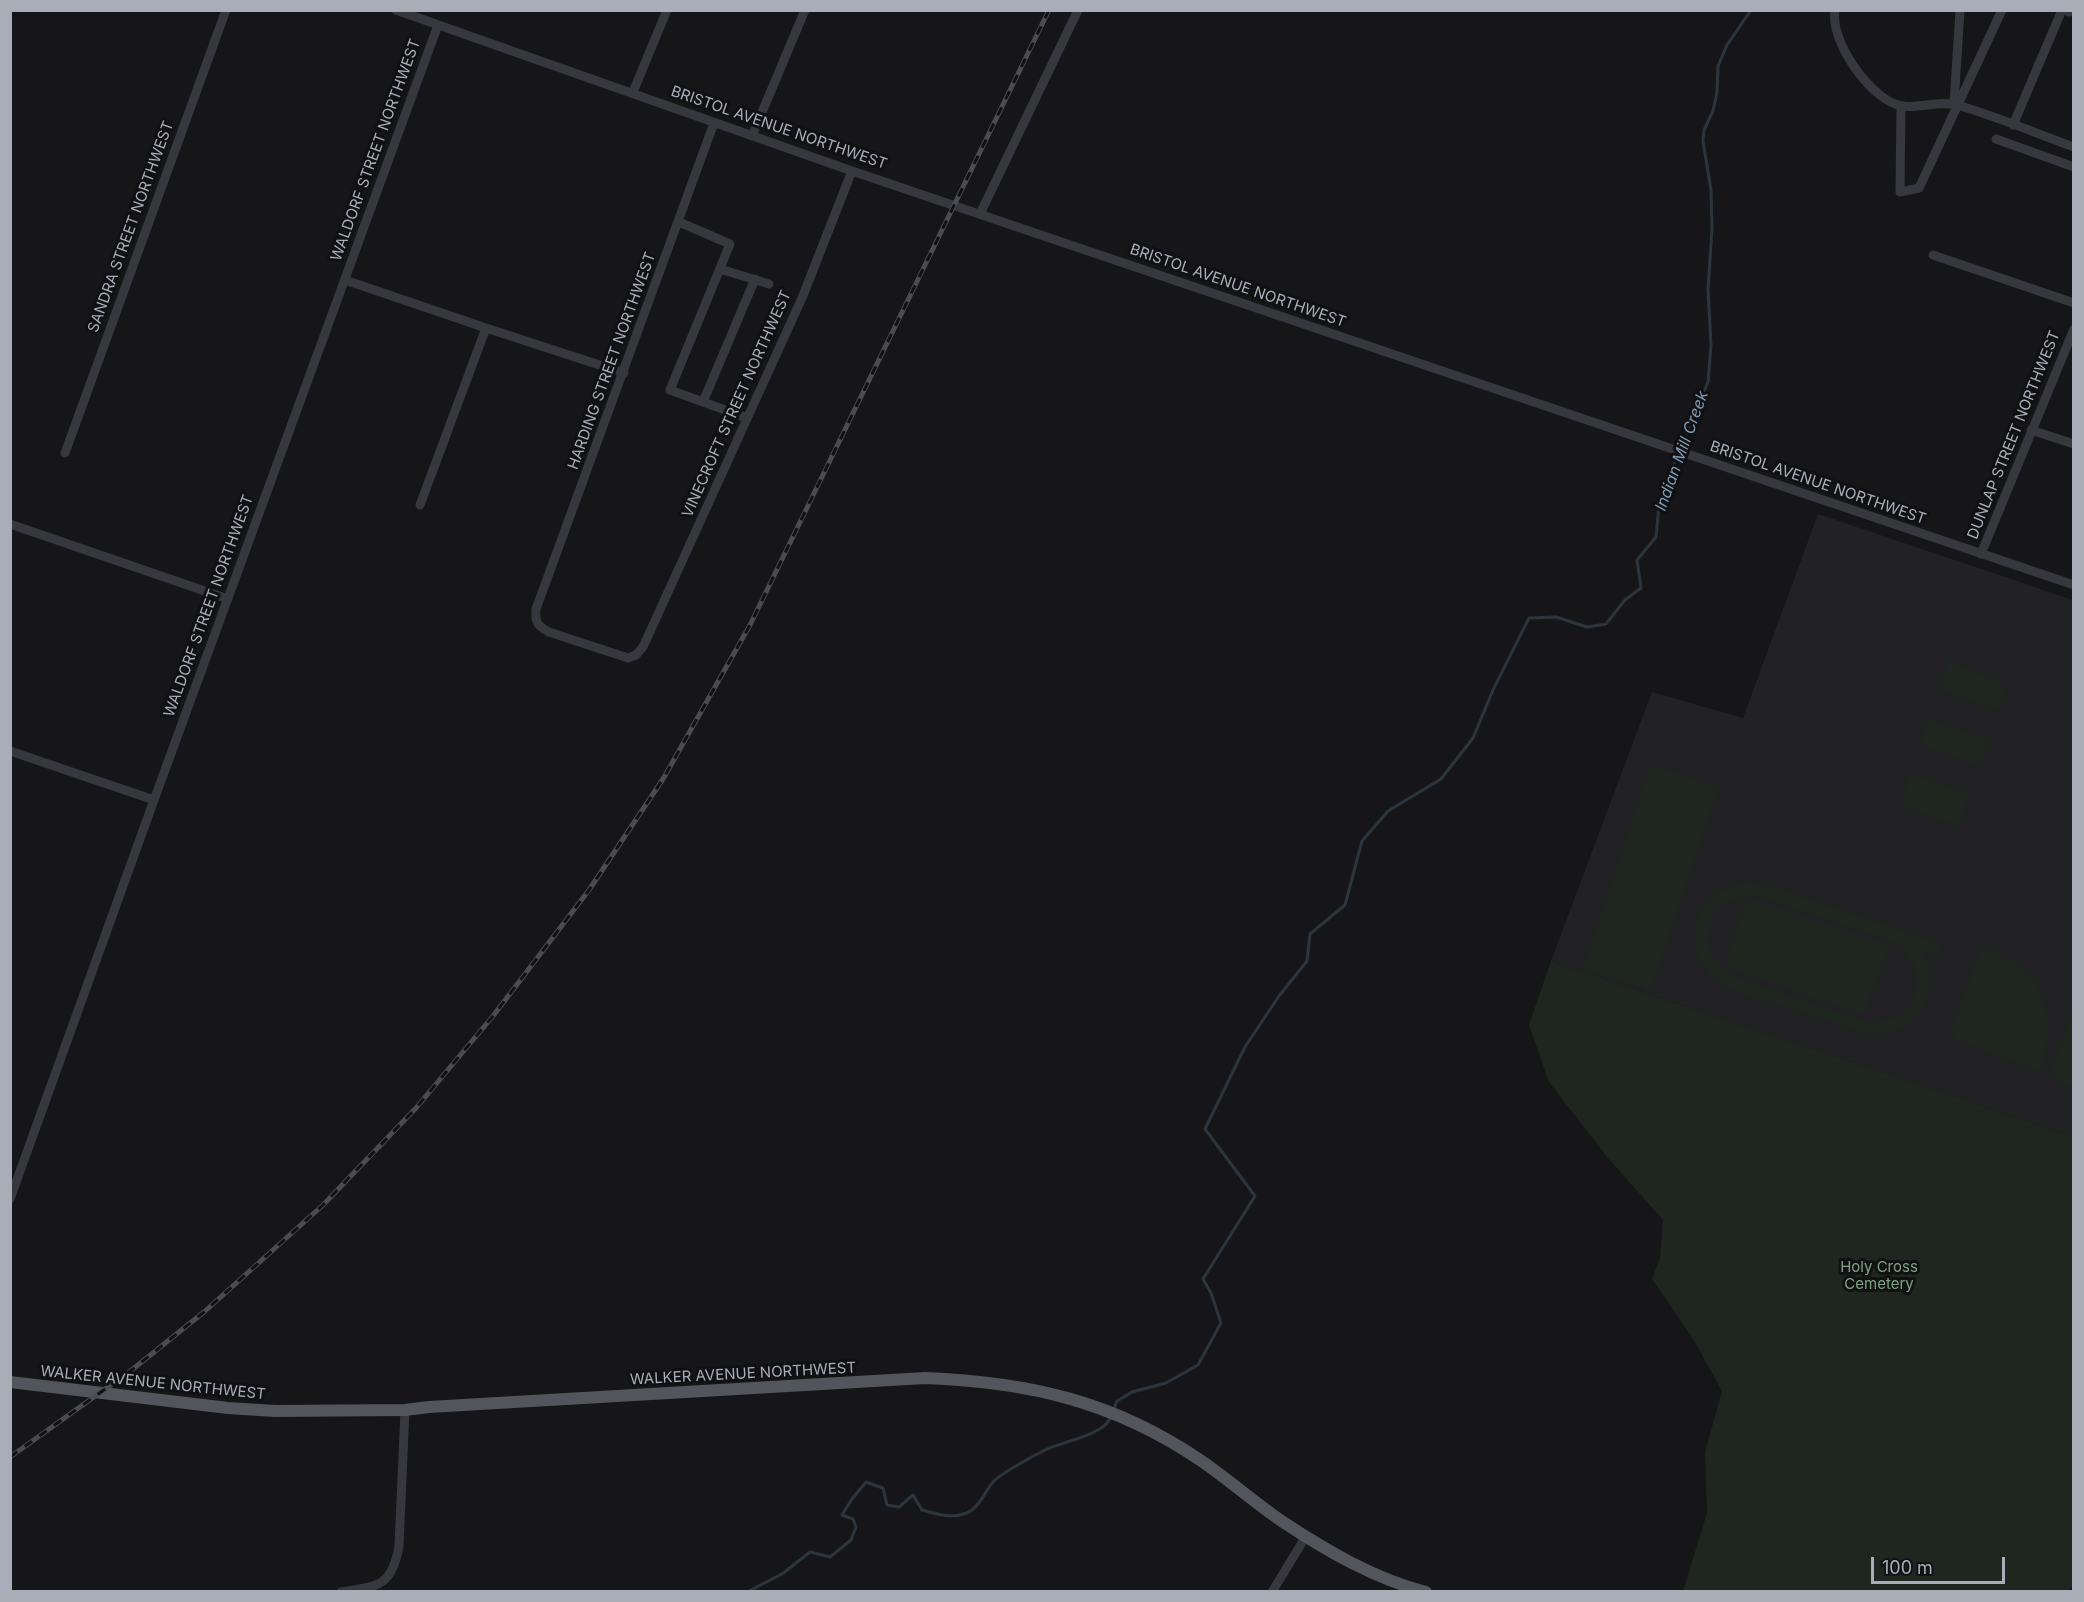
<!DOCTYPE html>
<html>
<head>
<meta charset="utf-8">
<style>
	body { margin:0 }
	#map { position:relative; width:2084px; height:1602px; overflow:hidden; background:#161618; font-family:Inter,sans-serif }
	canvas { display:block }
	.frame { position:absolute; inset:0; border:12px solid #a8adb8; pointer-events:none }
	.scale { position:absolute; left:1871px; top:1557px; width:134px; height:27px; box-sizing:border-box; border:3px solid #a8adb8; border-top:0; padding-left:8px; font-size:18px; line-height:21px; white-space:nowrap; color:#a8adb8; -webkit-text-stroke:4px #111113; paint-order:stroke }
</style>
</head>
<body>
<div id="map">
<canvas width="2084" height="1602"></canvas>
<div class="frame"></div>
<div class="scale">100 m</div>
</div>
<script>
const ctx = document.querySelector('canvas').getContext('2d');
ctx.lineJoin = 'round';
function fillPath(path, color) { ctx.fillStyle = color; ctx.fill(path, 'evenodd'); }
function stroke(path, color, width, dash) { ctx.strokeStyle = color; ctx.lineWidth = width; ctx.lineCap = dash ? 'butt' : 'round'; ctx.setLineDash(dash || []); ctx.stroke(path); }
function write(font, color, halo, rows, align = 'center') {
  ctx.font = font + ' Inter,sans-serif'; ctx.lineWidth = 6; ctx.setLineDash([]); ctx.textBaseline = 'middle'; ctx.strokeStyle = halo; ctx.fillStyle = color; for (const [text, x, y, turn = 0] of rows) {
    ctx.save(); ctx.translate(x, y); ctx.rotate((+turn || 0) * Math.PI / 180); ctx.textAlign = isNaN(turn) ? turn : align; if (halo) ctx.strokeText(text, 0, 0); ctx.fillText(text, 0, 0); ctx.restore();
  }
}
const built = new Path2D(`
	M1818,514L2073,600V1136L1551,961L1652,692L1743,718Z`);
const green = new Path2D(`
	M1948,663L2007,683L1998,710L1940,689Z
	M1929,719L1989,740L1979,766L1920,745Z
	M1651,764L1718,787L1650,991L1583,969Z
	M1911,774L1969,795L1958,826L1899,805Z
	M1748,882L1769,886L1941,944L1937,956L1922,951C1944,997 1915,1038 1865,1034C1833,1020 1798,1012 1765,1001C1746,995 1725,990 1711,976C1697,961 1691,942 1697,922C1705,897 1725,887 1748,882ZM1754,895L1896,943C1937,973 1914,1030 1863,1021L1737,978C1728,973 1717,967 1712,957C1703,936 1711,910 1731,900C1738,896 1746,896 1754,895Z
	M1748,898L1889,945L1863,1015L1725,967Z
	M1982,948C2043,966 2061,1014 2039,1071L1957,1040L1951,1030Z
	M1551,961L2073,1136V1587L2063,1592L1683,1591L1707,1513L1705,1452L1722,1391L1692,1337L1652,1279L1660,1258L1663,1220L1608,1158L1549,1082L1529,1025Z
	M2073,1011V1088L2050,1075Z`);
const stream = new Path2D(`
	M1113,1411L1117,1401L1132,1392L1166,1383L1198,1365L1221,1323L1211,1293L1203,1279L1255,1196L1205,1129L1245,1047L1279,996L1307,961L1310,934L1345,905L1362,841L1388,811L1441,779L1473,738L1493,690L1529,618L1556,617L1587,627L1606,624L1625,600L1641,588L1637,560L1656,537L1659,505L1672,469L1708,382L1711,345L1708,290L1712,228L1711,190L1703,141L1704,130L1713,111L1717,92L1718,66L1727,45L1751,10
	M747,1592L782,1574L810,1552L830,1557L851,1540L856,1527L853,1519L842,1515L852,1499L866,1482L883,1488L887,1505L899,1507L913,1495L922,1510C937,1514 951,1519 967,1513C979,1508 985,1491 994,1481C1002,1473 1033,1456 1045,1450C1061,1442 1104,1435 1110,1418`);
const minor = new Path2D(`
	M396,10L852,171L2074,585
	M1835,10C1829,40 1871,101 1902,106C1919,109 1939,100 1957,105C1996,116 2035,133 2074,147
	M2069,12V10
	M633,92L667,10
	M1954,104L1960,10
	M1901,106L1900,192L1919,188L2002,10
	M714,123L536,609C535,622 537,626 549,632L628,658L636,655L643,647L802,298L852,171
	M2013,125L2062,10
	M752,136L805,10
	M1996,139L2074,167
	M980,214L1078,10
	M679,222L730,244L670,390L747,418
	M1933,255L2074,303
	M720,269L769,284
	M345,280L486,328L624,373
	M703,402L755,279
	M2031,430L2074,444
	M65,453L226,10
	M420,505L486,328
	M10,524L228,599
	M1981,554L2074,329
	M10,751L154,800
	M10,1199L154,800L438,25
	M341,1592C378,1586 392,1587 399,1546L405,1410
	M1272,1592L1306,1536`);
const major = new Path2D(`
	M10,1382L228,1408L275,1411L405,1410L429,1407L925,1378C1028,1382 1113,1401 1200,1460C1228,1479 1255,1503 1283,1522C1327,1551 1375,1579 1426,1592`);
const rail = new Path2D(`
	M10,1457L133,1369L204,1312L323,1205L416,1108L493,1016L589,890L663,779L750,625L1049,10`);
const streetNames = [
	["BRISTOL AVENUE NORTHWEST",779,128,19],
	["WALDORF STREET NORTHWEST",376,150,-70],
	["SANDRA STREET NORTHWEST",131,227,-70],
	["BRISTOL AVENUE NORTHWEST",1238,286,19],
	["HARDING STREET NORTHWEST",612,361,-70],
	["VINECROFT STREET NORTHWEST",737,404,-66],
	["DUNLAP STREET NORTHWEST",2014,435,-68],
	["BRISTOL AVENUE NORTHWEST",1818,483,19],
	["WALDORF STREET NORTHWEST",209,606,-70],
	["WALKER AVENUE NORTHWEST",743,1374,-3],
	["WALKER AVENUE NORTHWEST",153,1383,6]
];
const parkNames = [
	["Holy Cross",1879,1267],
	["Cemetery",1879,1284]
];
const waterNames = [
	["Indian Mill Creek",1682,451,-70]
];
fillPath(built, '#222225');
fillPath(green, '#1e261f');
stroke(stream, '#2c353c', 3);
stroke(minor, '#37383d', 9);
stroke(major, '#53555c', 12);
stroke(rail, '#4a4c52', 5);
stroke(rail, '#111113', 3, [9]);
write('15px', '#a8adb8', '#111113', streetNames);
write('15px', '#7fa381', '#111113', parkNames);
write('italic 16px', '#7f9bb3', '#111113', waterNames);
</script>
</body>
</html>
